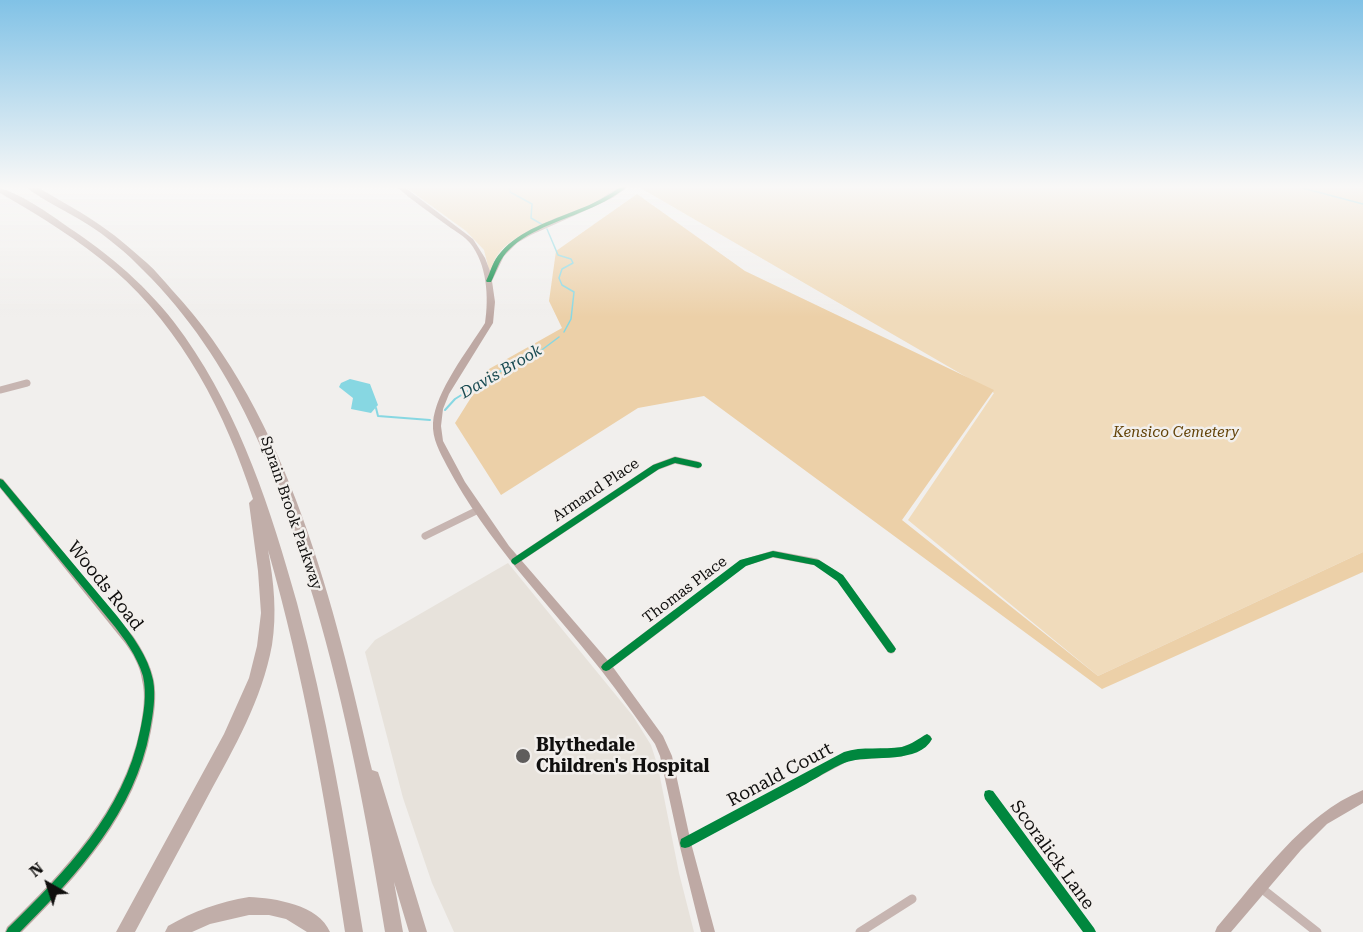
<!DOCTYPE html>
<html>
<head>
<meta charset="utf-8">
<style>
	body { margin:0 }
	#map { position:relative; width:1363px; height:932px; overflow:hidden; background:#f1efed; font-family:"Roboto Serif",serif }
	canvas { display:block }
	.north { position:absolute; left:18px; top:854px; width:60px; height:60px; -webkit-text-stroke:4px #f2efec; paint-order:stroke; rotate:321deg; font-size:16px; font-weight:700; line-height:24px; text-align:center; color:#100f0e }
	.north::after { content:''; display:block; margin:auto; width:21px; height:27px; background:#100f0e; clip-path:polygon(50% 0,100% 100%,50% 72%,0 100%) }
</style>
</head>
<body>
<div id="map">
<canvas width="1363" height="932"></canvas>
<div class="north">N</div>
</div>
<script>
const ctx = document.querySelector('canvas').getContext('2d');
ctx.lineJoin = 'round';
function fillPath(path, color) { ctx.fillStyle = color; ctx.fill(path, 'evenodd'); }
function stroke(path, color, width, dash) { ctx.strokeStyle = color; ctx.lineWidth = width; ctx.lineCap = dash ? 'butt' : 'round'; ctx.setLineDash(dash || []); ctx.stroke(path); }
function write(font, color, halo, rows, align = 'center') {
  ctx.font = font + ' "Roboto Serif",serif'; ctx.lineWidth = 5; ctx.setLineDash([]); ctx.textBaseline = 'middle'; ctx.strokeStyle = halo; ctx.fillStyle = color; for (const [text, x, y, turn = 0] of rows) {
    ctx.save(); ctx.translate(x, y); ctx.rotate((+turn || 0) * Math.PI / 180); ctx.textAlign = isNaN(turn) ? turn : align; if (halo) ctx.strokeText(text, 0, 0); ctx.fillText(text, 0, 0); ctx.restore();
  }
}
const built = new Path2D(`
	M508,563L633,716L651,745L658,767L679,873L694,932H454L432,883L403,798L365,652L375,640Z`);
const green = new Path2D(`
	M404,186H623C615,192 608,198 600,202C571,218 498,231 492,269L489,270L484,250L466,231Z
	M637,186H1363V552L1098,676L908,520L994,393Z`);
const forest = new Path2D(`
	M637,194L745,271L994,390L902,520L1098,676L1363,552V572L1102,689L704,396L638,408L501,495L455,423L489,369L562,328L549,301L556,251Z`);
const water = new Path2D(`
	M350,379L370,384L378,405L371,413L351,409L353,398L339,387L341,383Z`);
const streamFar1 = new Path2D(`
	M510,186V192L532,204L531,218L543,225
	M1295,186L1363,204
	M547,229L558,255L571,259L573,263L562,269L559,278L562,285L574,292L571,319L564,332
	M498,373L525,356L535,355L559,337`);
const stream = new Path2D(`
	M376,408L378,416L430,420
	M445,410L455,399L500,371`);
const streetFar1 = new Path2D(`
	M0,390L27,383
	M425,536L478,510
	M515,561L656,467L675,460L698,465
	M674,615L743,563L773,554L816,562L840,578L867,615`);
const street = new Path2D(`
	M866,614L891,649
	M606,667L676,614
	M989,795L1090,932
	M685,843L848,756L901,752L920,745L927,739
	M1261,888L1317,932
	M860,932L912,899`);
const secondary = new Path2D(`
	M396,186H403L473,239L485,258L490,271C506,230 555,220 592,204C603,198 616,186 629,186L614,197L598,205L531,235L517,243L504,256L492,281L495,302L493,323L449,394L443,409L441,426L443,441L465,482L509,546L610,663L663,736L672,756L691,843L715,932H701L679,843L660,756L655,744C637,719 620,694 601,670C548,603 487,542 447,466C440,452 432,439 433,423C435,392 468,350 485,323C489,297 487,264 470,243C464,236 455,231 448,226C431,213 412,201 396,186Z
	M0,478L3,479L133,636C142,649 151,665 154,681C157,698 154,715 151,731C136,813 79,875 22,932H5L7,927C64,871 123,811 140,729C143,713 146,696 142,680C140,666 133,654 125,643L0,488Z
	M1363,790V803L1327,824L1301,850L1231,932H1215L1217,927C1259,879 1302,815 1363,790Z`);
const highway = new Path2D(`
	M25,186H36C55,198 75,208 94,221C113,233 131,249 147,263C156,271 164,281 172,290C289,415 335,607 372,770L378,772L380,778L427,932H409L394,882L403,932H385C367,820 346,708 314,600C279,477 235,361 143,270C128,254 105,235 87,224C67,211 43,201 25,186Z
	M0,188C26,196 52,216 74,231C117,260 156,295 185,337C241,417 271,510 297,603C326,711 345,822 363,932H345C326,803 304,676 268,550C274,582 277,614 272,645C262,700 234,748 208,796C184,841 159,887 135,932H116L224,734L249,678L257,646L261,613L258,571L249,503L253,499C226,414 182,329 114,270C79,240 40,216 0,193Z
	M249,897C275,898 319,905 330,932H307L286,919L269,915H249L210,924L192,932H165L168,926C194,911 219,902 249,897Z`);
const cycleway = new Path2D(`
	M622,186H628C613,198 597,206 579,213C555,223 519,234 503,257C498,264 495,274 491,282H487L486,281C491,271 493,260 501,252C520,230 551,221 577,210C593,204 608,196 622,186Z
	M675,457L698,462L701,463L702,465L701,467L698,468L675,463L659,469L515,565L512,563L511,561L512,559L653,465Z
	M0,479L3,480L117,616C132,635 148,656 153,680C156,696 153,714 150,730C135,812 78,874 20,932H6L8,928C65,872 124,812 140,731C144,713 147,694 143,676C137,656 124,638 111,622L0,487Z
	M773,551L819,560L843,575L894,646L896,649L894,652L891,653L888,652L837,581L814,565L773,557L746,566L609,670L606,671L603,670L601,667L603,664L740,560Z
	M927,734L930,736L932,739C919,764 874,755 851,761C840,763 817,778 806,784C767,805 728,826 689,847L685,848L681,847L680,843L681,839L844,752C862,746 883,750 902,747C912,744 918,739 927,734Z
	M989,790L993,791L1094,928L1096,932H1083L985,799L984,795L985,791Z`);
const markers = [
	[523,756,8,"#5f5d5c"]
];
const parkNames = [
	["Kensico Cemetery",1176,433]
];
const streetNames = [
	["Armand Place",596,490,-34],
	["Sprain Brook Parkway",291,513,71],
	["Thomas Place",685,590,-37]
];
const waterNames = [
	["Davis Brook",501,372,-30]
];
const nearStreetnames = [
	["Woods Road",105,586,51],
	["Ronald Court",780,775,-28],
	["Scoralick Lane",1052,855,54]
];
const nearPoinames = [
	["Blythedale",536,746],
	["Children's Hospital",536,767]
];
fillPath(built, '#e7e2db');
fillPath(green, '#f0dbbb');
fillPath(forest, '#ecd0a8');
fillPath(water, '#87d7e2');
stroke(streamFar1, '#87d7e2', 1.5);
stroke(stream, '#87d7e2', 2);
stroke(streetFar1, '#c7b5b1', 7);
stroke(street, '#c7b5b1', 9);
fillPath(secondary, '#bea9a4');
fillPath(highway, '#c1aea9');
fillPath(cycleway, '#00873e');
const sky = ctx.createLinearGradient(0, 0, 0, 317);
sky.addColorStop(0, '#81c2e6');
sky.addColorStop(0.59, '#f9f8f7');
sky.addColorStop(1, '#f9f8f700');
ctx.fillStyle = sky;
ctx.fillRect(0, 0, 1363, 317);
for (const [x, y, r, color] of markers) { const dot = new Path2D(); dot.arc(x, y, r, 0, 2 * Math.PI); ctx.fillStyle = color; ctx.fill(dot); stroke(dot, '#f2efec', 2); }
write('italic 15px', '#64440a', '#f2efec', parkNames);
write('15px', '#100f0e', '#f2efec', streetNames);
write('italic 16px', '#194b52', '#f2efec', waterNames);
write('18px', '#100f0e', '#f2efec', nearStreetnames);
write('bold 18px', '#100f0e', '#f2efec', nearPoinames, 'left');
</script>
</body>
</html>
